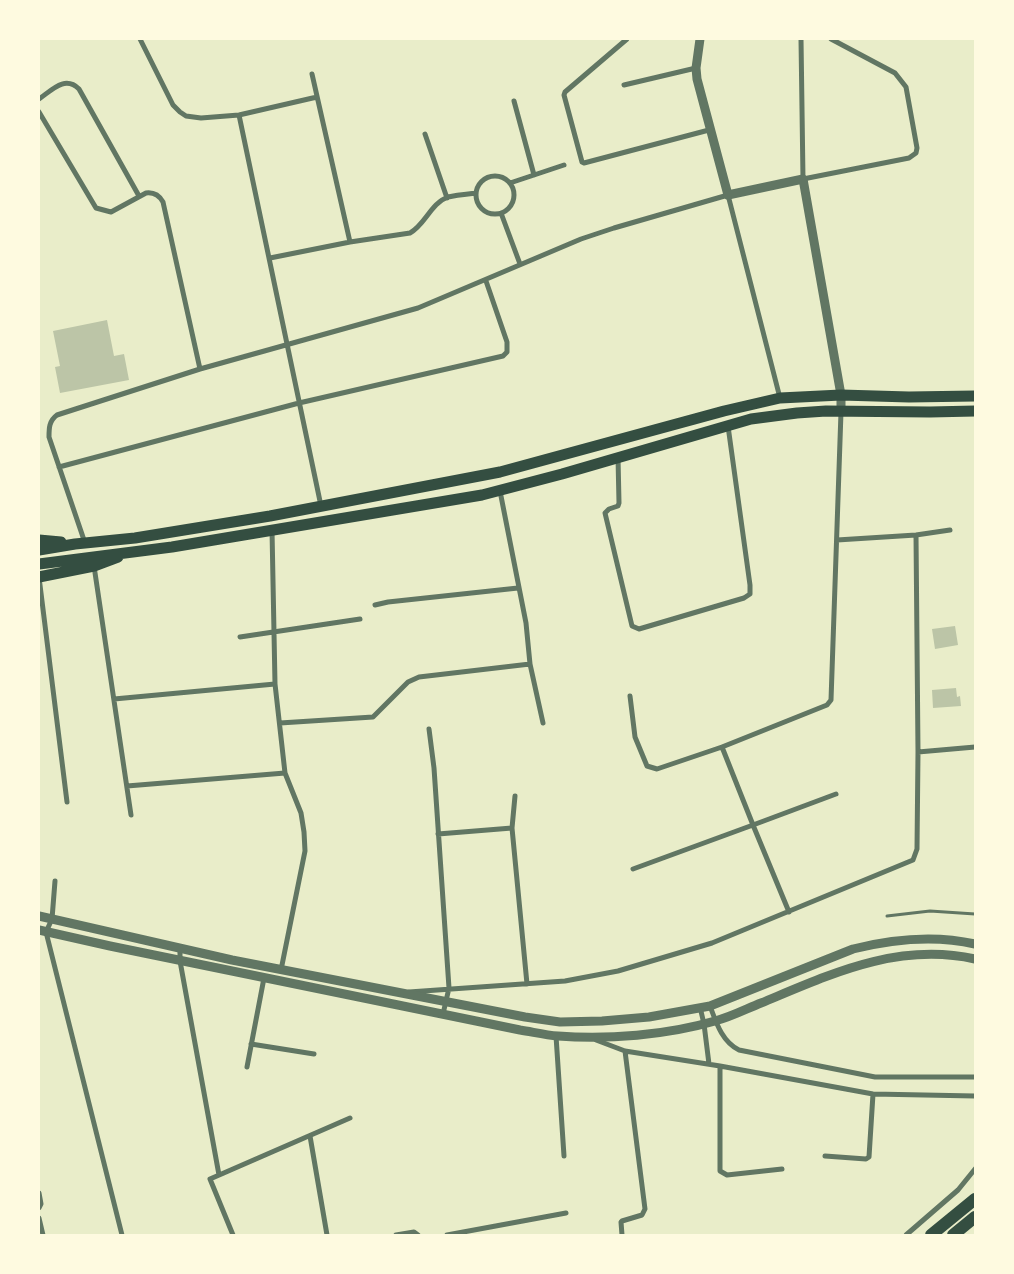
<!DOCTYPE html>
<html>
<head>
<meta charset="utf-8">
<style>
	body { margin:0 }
	#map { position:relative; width:1014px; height:1274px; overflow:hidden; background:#e9edc9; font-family:Karla,sans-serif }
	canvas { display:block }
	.frame { position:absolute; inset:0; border:40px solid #fefae0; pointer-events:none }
</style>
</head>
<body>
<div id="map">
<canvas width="1014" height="1274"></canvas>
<div class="frame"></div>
</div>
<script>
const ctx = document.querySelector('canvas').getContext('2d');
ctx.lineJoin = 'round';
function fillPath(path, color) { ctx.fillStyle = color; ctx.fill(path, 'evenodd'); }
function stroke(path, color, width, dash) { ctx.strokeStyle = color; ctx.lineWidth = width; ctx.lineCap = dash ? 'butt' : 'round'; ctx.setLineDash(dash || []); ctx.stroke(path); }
const building = new Path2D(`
	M107,320L114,356L124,354L129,380L60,393L55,367L60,366L53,331Z
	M955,626L958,645L935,649L932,629Z
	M956,688L957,697L960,696L961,706L933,708L932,690Z`);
const service = new Path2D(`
	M887,916L930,911L975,914`);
const minor = new Path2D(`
	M140,39L173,105L180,112L186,116L201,118L239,115L317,97
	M627,39L565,92L564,95L582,162L584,163L709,130
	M801,39L803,179L909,158L916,153L917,148L906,87L895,73L831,39
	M312,74L350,242
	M624,85L696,68
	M39,99C52,90 65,75 79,89L139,196
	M514,101L534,175L564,165
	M39,112L96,208L111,212L146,193C154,192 159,195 163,202L200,369
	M239,115L321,506
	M425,134L447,198
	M476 195a19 19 0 1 1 38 0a19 19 0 1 1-38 0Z
	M510,183L534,175
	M501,213L520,264
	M270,258L350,242L410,233C425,225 431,203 448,197C456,195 467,194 476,193
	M618,457L619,503L618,506L609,509L605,513L632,626L639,629L744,598L750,594V585L728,426
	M59,467L299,403L503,356L507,352V342L486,281
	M500,491L526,623L530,664L543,723
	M272,530L275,684L285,773L301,813L304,832L305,851L281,970
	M837,540L916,535L950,530
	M85,543L49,437C49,428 49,421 57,415L200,369L418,308L581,239L614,228L728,195L780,398
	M94,566L131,815
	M39,577L67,802
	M375,605L388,602L518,588
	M240,637L360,619
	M630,696L635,737L647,766L657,769L722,747
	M114,699L275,684
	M280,723L373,717L408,682L419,677L530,664
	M429,729L434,768L449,988L443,1014
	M918,752L975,747
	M127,786L285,773
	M836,794L753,825L722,747L827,705L831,700L841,412
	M515,796L512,828L527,984
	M438,834L512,828
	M633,869L753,825L789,912
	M55,881L52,919L46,932L122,1235
	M180,948V961L219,1175
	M409,992L565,981L618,971L712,943L913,860L917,849L918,752L916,535
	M710,1006C716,1022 722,1042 739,1050L875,1077H975
	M700,1007L704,1024L709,1064
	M556,1036L564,1156
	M596,1040L625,1051L720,1066L873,1094L975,1096
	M251,1044L314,1054
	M720,1066V1171L727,1175L782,1169
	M247,1067L264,978
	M310,1136L327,1235
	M825,1156L866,1159L869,1157L873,1094
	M39,1193L41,1204L39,1208
	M39,1218L43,1235
	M233,1235L210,1179L350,1118
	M396,1235L414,1232L418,1235
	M447,1235L566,1213
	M622,1235L621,1222L622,1221L642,1215L645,1209L625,1051
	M906,1235L958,1190L975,1169`);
const tertiary = new Path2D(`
	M700,39L696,68L697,79L728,195L803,179L841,395V411
	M39,916L232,960L525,1017L560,1022L602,1021L649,1017L710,1006L853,949C893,939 935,935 975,944
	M39,930L110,946L520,1030C533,1032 545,1035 558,1036C607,1040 667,1035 715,1021C731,1017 746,1009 761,1003C831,974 897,942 975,959`);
const trunk = new Path2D(`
	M39,540L61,542
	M39,550L75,544L135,538L270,516L500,472L724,411L780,398L841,395L909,397L975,396
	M39,564L172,547L482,495L562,474L751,419L797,413L826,411L930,412L975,411
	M39,577L94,566L118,557`);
const motorway = new Path2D(`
	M931,1235L975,1199
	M953,1235L975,1217`);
fillPath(building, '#bcc5a7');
stroke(service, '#617663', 3);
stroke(minor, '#617663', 5);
stroke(tertiary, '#617663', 9);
stroke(trunk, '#344e41', 11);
stroke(motorway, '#344e41', 12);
</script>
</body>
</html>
